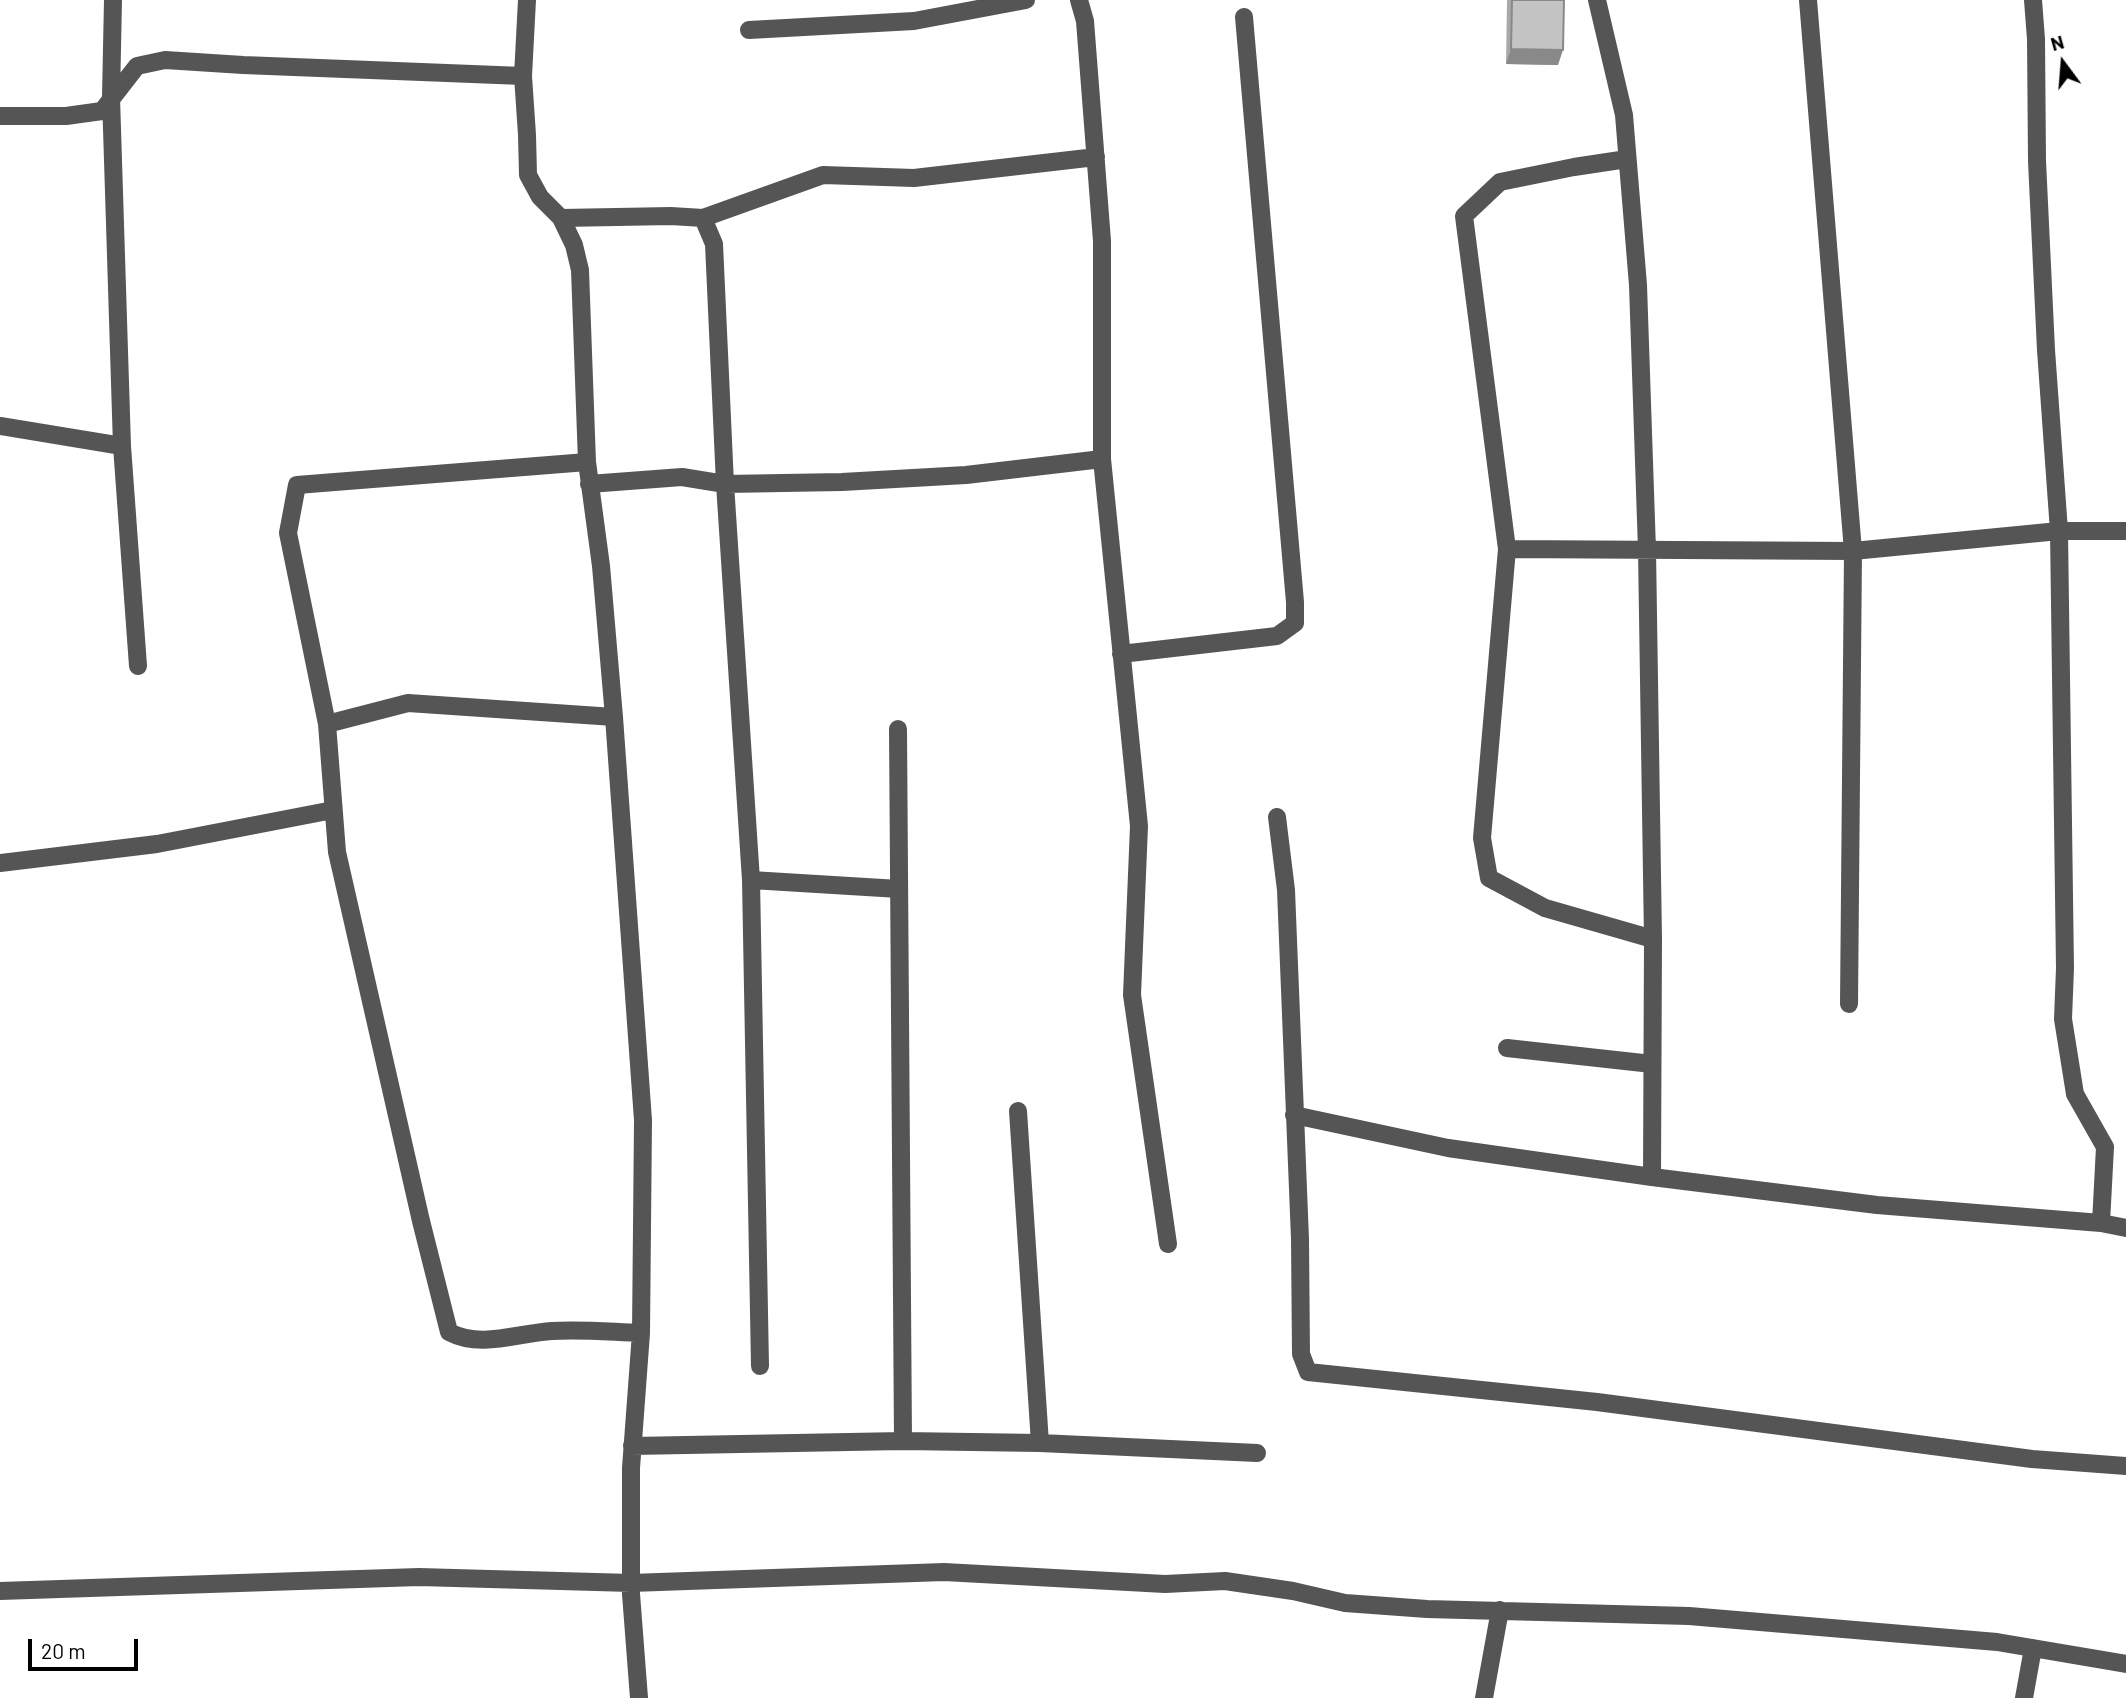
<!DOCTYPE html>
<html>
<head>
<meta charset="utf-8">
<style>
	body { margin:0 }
	#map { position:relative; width:2126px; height:1698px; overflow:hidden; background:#fff; font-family:Barlow,sans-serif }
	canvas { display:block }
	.north { position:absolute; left:2028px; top:28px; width:70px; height:70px; -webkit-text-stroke:5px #fff; paint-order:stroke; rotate:344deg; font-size:19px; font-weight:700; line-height:28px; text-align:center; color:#000 }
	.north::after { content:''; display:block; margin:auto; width:24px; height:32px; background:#000; clip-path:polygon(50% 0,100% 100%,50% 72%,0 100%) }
	.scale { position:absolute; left:28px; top:1639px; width:110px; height:32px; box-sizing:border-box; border:4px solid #000; border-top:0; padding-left:9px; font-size:21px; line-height:24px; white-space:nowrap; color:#000; -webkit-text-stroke:5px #fff; paint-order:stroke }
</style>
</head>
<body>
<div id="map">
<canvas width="2126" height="1698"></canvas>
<div class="north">N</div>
<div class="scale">20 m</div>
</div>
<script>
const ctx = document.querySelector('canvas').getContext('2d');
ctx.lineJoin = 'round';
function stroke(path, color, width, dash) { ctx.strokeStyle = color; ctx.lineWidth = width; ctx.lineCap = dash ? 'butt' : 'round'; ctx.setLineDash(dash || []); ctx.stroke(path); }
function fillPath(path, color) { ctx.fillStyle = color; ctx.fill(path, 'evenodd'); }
const minor = new Path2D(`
	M113,0L111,97L122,446L138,666
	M527,0L523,76L527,135L528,175L540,197L561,218L574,245L580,270L587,462L601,566L614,717L643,1120L641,1333L631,1468V1594L639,1698
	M1597,0L1624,115L1638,285L1647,550L1653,939L1652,1177
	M1808,0L1853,551L1849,1004
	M2033,0L2036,39L2037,161L2046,350L2059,531L2065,968L2063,1019L2075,1094L2105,1147L2101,1223
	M749,30L914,21L1026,0
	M0,116H66L102,111L137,66L165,60L243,65L523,76
	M1627,159L1574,167L1500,182L1464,216L1507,549L1482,838L1489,878L1545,908L1653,939
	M561,218L671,216L703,218L823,175L914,178L1096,157
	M703,218L714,244L725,484L751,880L760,1366
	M0,426L122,446
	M1102,459L1139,826L1132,995L1168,1244
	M587,462L297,485L288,533L327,724L337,852L421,1221L449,1332C481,1349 518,1333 552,1331C581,1329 611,1332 641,1333
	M589,484L682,477L725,484L842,482L966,475L1102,459V241L1085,21L1079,0
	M1507,549L1853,551L2059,531H2126
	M1121,654L1277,636L1295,623V602L1244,17
	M327,724L408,703L614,717
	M898,729L903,1441
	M1277,817L1286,890L1300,1239L1301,1354L1308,1372L1597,1402L2032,1459L2126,1466
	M0,863L157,844L333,810
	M751,880L899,889
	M1507,1048L1652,1064
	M1018,1111L1040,1443
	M1294,1115L1448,1148L1652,1177L1877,1205L2101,1223L2126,1228
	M632,1446L903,1441L1040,1443L1257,1453
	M0,1591L419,1577L631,1583L944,1572L1165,1584L1225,1581L1293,1591L1345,1603L1427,1609L1689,1616L1997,1642L2126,1664
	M1484,1698L1500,1610
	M2024,1698L2033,1648`);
const wall = new Path2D(`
	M1507,0H1564L1558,65L1506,64Z`);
const shadedWall = new Path2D(`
	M1511,49L1563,50L1558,65L1506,64Z`);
const building = new Path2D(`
	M1512,0H1564L1563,50L1511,49Z`);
stroke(minor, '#555', 18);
fillPath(wall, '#a9a9a9');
fillPath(shadedWall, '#898989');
fillPath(building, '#c4c4c4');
stroke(building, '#898989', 2);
</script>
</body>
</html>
